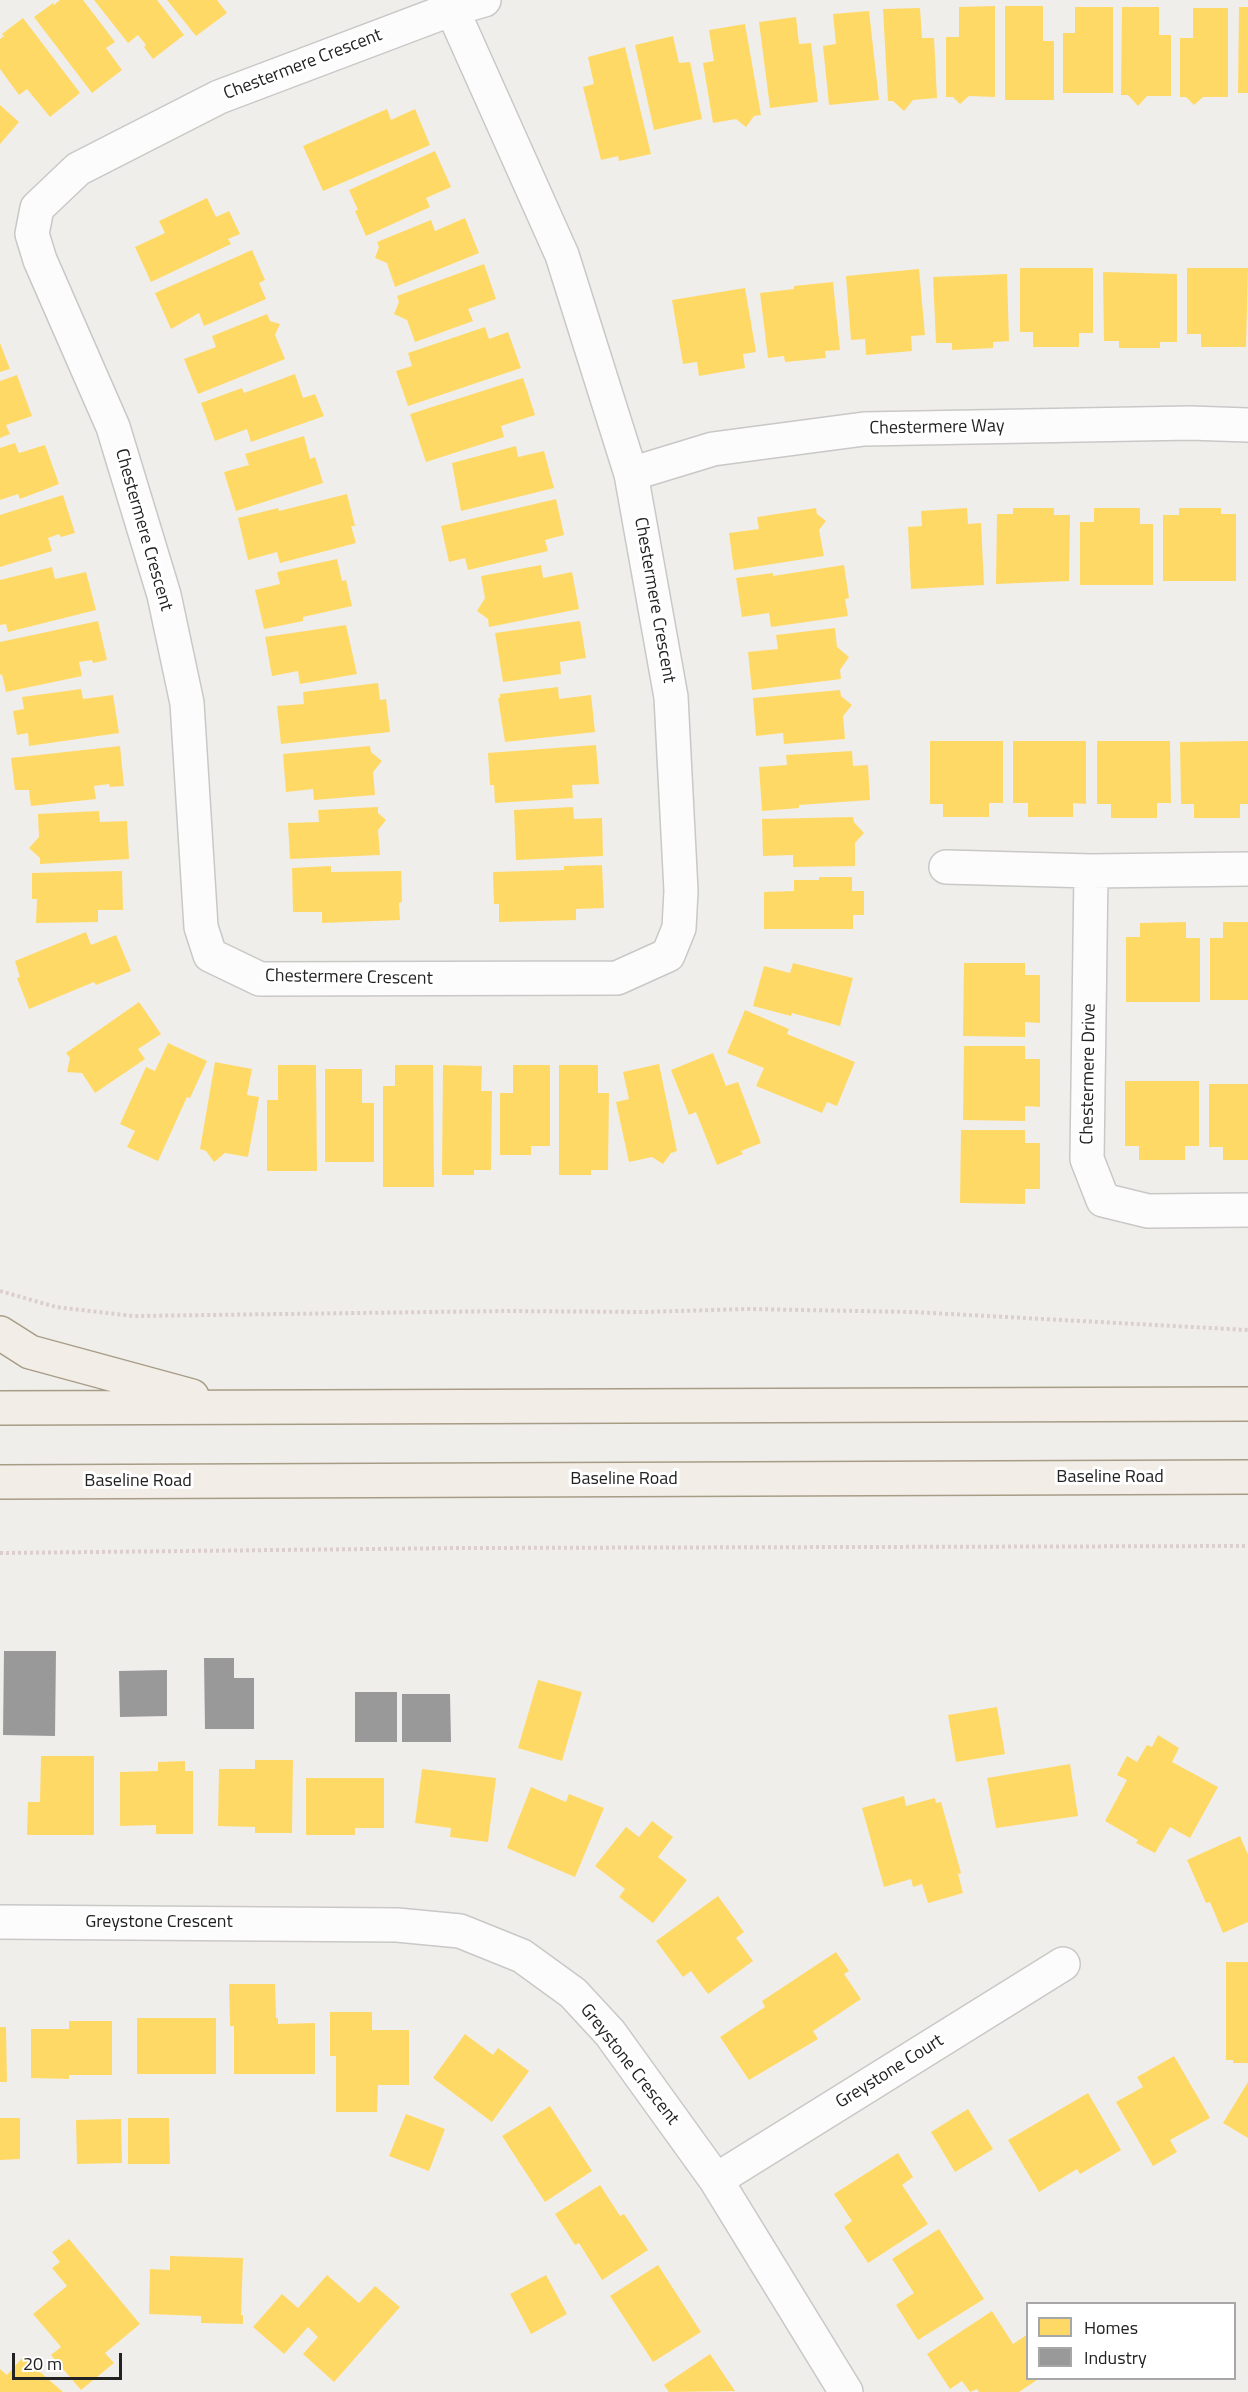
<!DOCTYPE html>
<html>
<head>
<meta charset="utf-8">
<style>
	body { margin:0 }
	#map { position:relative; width:1248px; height:2392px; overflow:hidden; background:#f0eeeb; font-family:"Titillium Web",sans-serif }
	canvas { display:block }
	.legend { position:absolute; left:1026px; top:2302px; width:210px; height:78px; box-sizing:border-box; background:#fff; border:2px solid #a7a7a7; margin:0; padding:8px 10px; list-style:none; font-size:18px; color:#222 }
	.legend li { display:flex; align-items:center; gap:12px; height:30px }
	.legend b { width:30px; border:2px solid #a7a7a7 }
	.scale { position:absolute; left:12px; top:2353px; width:110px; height:27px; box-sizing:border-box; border:3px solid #222; border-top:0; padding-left:8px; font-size:18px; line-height:21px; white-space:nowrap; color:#222; -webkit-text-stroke:4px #fff; paint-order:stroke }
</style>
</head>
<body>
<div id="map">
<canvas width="1248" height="2392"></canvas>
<ul class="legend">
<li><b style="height:16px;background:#ffd966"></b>Homes</li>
<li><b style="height:16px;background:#999"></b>Industry</li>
</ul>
<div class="scale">20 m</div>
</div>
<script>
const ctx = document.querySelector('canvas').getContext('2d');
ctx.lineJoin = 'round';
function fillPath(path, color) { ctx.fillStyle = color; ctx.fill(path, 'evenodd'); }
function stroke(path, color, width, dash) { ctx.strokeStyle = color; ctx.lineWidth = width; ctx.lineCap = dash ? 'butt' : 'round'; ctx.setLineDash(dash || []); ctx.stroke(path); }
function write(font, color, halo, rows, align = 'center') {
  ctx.font = font + ' "Titillium Web",sans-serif'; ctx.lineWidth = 6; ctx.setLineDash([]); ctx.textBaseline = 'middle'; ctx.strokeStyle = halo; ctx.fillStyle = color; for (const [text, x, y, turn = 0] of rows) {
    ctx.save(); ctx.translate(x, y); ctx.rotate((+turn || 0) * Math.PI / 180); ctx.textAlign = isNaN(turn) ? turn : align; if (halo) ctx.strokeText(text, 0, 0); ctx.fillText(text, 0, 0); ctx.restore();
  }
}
const homes = new Path2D(`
	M60,0H83L115,42L106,48L122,70L92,93L34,17L53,3L54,5Z
	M94,0H157L184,35L153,59L144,47L146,45L138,35L128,43Z
	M167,0H217L227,13L196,36Z
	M995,6V97L969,96L960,104L953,97H946V37H959V7Z
	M1005,6H1043V41H1054V100H1005Z
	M1075,7H1113V93H1063V33H1075Z
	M1122,7H1159V35H1171V96H1147L1138,106L1128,95H1121Z
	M1239,7H1248V93H1238Z
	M920,8L922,38H934L937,98L913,100L904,111L893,101H888L883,9Z
	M1193,8H1228V97H1203L1194,105L1186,97H1180V38H1193Z
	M869,11L879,100L829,105L823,46L836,44L833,14Z
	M796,17L799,44L811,43L818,102L770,108L759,22Z
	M23,18L80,93L50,117L27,89L19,95L0,69V39L4,36L2,34Z
	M745,24L761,115L754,116L746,127L736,119L713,123L703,63L714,61L709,30Z
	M673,36L679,63L690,62L702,119L654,130L635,45Z
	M625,47L651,154L619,161L618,156L601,160L583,87L594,84L588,57Z
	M0,105L19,122L0,144Z
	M387,109L391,120L415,109L430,145L323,191L303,146Z
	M435,151L451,187L426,198L430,207L366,236L355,211L358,210L349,190Z
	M207,198L216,217L229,211L240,234L228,239L231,244L151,282L135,247L165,233L159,221Z
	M465,218L479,253L395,287L387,263L375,258L379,247L377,242L431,220L435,231Z
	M252,250L265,280L259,283L266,299L204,326L199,313L171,329L155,293Z
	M484,264L496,299L468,309L473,321L415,342L407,320L394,314L399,302L397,296Z
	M1020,268H1093V333H1079V347H1033V332H1020Z
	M1187,268H1248L1246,347H1201V334H1187Z
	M919,269L925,335L911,336L912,351L866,355L865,339L851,340L846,276Z
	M1103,272L1177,274V342H1160V348H1119V341H1104Z
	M1007,274L1009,341L993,342V348L952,350V343H936L933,277Z
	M833,282L840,350L825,351L826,358L785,362L784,356L768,358L760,293L794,289V286Z
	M745,288L756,352L743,354L745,368L699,376L697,362L683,364L672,300Z
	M267,314L270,321L280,324L275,335L285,359L198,394L184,359L216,347L212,336Z
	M485,327L489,339L508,332L521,368L408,406L396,371L412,366L408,353Z
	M0,343L10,369L0,372Z
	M295,374L303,398L315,394L324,416L251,442L247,429L215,441L201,403L242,388L244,393Z
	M17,375L32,416L6,425L10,434L0,438V381Z
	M523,378L535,415L501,426L504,437L426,462L410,414Z
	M304,436L310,459L315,457L323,483L236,511L224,472L249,465L245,454Z
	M15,443L19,453L45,445L59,484L20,499L18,494L0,500V448Z
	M516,446L518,457L544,451L554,488L461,511L452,463Z
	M347,494L355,526H351L356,543L280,563L277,552L248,560L238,518L278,508L279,511Z
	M63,495L75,533L61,537L59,534L48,538L52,551L0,567V515Z
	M556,499L564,535L545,540L548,551L468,570L465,558L449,562L441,526Z
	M816,508L817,514L826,521L819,530L824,556L734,570L729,533L759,529L757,517Z
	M967,508L968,524L981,523L984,585L911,589L908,527L922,526L921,511Z
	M1013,508H1054V515H1070L1069,581L996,584L997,514H1013Z
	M1094,508H1140V524H1153V585H1080V522H1094Z
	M1179,508H1221V514H1236V581H1163V515H1179Z
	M337,559L342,581L346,580L352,606L303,617V621L264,629L255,590L280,584L277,572Z
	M541,565L543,578L572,572L579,609L489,627L488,619L477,611L485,598L481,576Z
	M844,565L849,598L845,599L848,616L771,627L769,613L742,617L736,578L773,573V576Z
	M52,567L55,579L86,572L96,610L8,632L6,624L0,625V580Z
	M98,621L107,660L93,663L92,660L79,662L82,676L6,692L2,674L0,675V642Z
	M580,621L586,658L560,662L561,674L503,682L495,633Z
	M346,625L357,674L300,684L298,671L272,676L265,637Z
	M835,628L837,647L849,657L840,670L841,679L752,690L748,652L778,649L776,635Z
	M378,683L380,700L386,699L390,732L281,744L277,706L304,704L303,692Z
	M558,687L559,699L591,695L595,732L505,742L498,698H500V694Z
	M81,689L83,699L113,695L119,733L29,746L28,733L17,735L13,711L24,709L22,697Z
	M840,690L841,696L852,705L843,716L845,739L784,744L783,733L756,736L753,698Z
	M930,741H1003V803H989V817H943V804H930Z
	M1013,741H1086V804L1073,803V817H1028V803H1013Z
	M1097,741H1170L1171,803H1157V818H1111V804H1097Z
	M1248,741V804H1240V818H1194V804H1181L1180,742Z
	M596,745L599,784L572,785L573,798L495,803L494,785H490L488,753Z
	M120,746L124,786L110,787L109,784L94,786L96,799L31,806L29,790H15L11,758Z
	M370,746L371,752L382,761L373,772L375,795L314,800L313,789L286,792L283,754Z
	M852,751L853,766L868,765L870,800L799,805V808L762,811L759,767L787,765L786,755Z
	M378,807V813L386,820L378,830L380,855L290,859L288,823L319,822L318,810Z
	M573,807L574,819L602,818L603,856L516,860L514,810Z
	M99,811L100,822L127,821L129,859L40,864V858L29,848L39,837L38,814Z
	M853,817L854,822L864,833L855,843V866L793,867V855L763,856L762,819Z
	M602,865L604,908L576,909V920L499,922V904H494L493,872L564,870V866Z
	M331,866V872L401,871L402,902L399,903L400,920L322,923V912H293L292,868Z
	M122,871L123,910H98V922L36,923L37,899H32V873Z
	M819,877H852V891H864V915H853V929H764V892L794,891V880H819Z
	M1186,922V938H1200V1002H1126V937H1140V923Z
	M1223,922H1248V1000H1210V938H1223Z
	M86,932L91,945L116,935L131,971L96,985L94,982L29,1009L17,978L20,977L15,961Z
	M793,963L853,978L840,1026L792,1013L791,1016L753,1006L764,966L790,973Z
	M964,963H1025V975H1040V1023L1025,1022V1037L963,1036Z
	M139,1002L161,1034L138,1049L145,1059L95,1093L82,1073L67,1072L70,1058L66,1053Z
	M745,1010L789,1029L787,1034L855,1062L837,1106L827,1102L822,1113L756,1086L764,1068L727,1053Z
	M168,1043L207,1061L190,1098L187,1097L158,1161L127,1147L135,1131L120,1124L146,1067L155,1071Z
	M964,1046H1025V1059H1040V1107L1025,1106V1121L963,1120Z
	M713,1053L726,1086L738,1082L761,1143L741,1151L743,1154L717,1165L696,1112L689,1115L671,1070Z
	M215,1062L252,1069L247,1095L259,1097L248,1157L225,1153L214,1162L206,1151L200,1149Z
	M659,1064L677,1151L671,1153L663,1164L652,1157L629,1162L616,1102L629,1099L623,1072Z
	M278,1065H316L317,1171H267V1100H278Z
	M395,1065H433L434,1187H383V1086H395Z
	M443,1065L482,1066L481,1091H492L491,1170H474V1175H442Z
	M513,1065H550V1146H531V1155H500V1093H513Z
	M559,1065H598V1093H609L608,1170H591V1175H559Z
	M325,1069H362V1103H374V1162H325Z
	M1125,1081H1199V1146H1185V1160H1139V1146H1125Z
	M1209,1084H1248V1160H1223V1147H1209Z
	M961,1130H1025V1143H1040V1189H1025V1204L960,1203Z
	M538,1680L582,1692L562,1761L518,1748Z
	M997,1707L1005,1754L956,1762L948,1715Z
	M1158,1735L1179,1748L1172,1762L1218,1787L1190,1838L1170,1827L1155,1853L1136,1843L1138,1840L1105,1821L1127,1780L1117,1775L1127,1756L1137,1762L1147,1745L1152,1747Z
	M41,1756H94V1835H27L28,1802H40Z
	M255,1760H293L292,1833H255V1827L218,1826L219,1769H255Z
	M185,1761V1771H193V1834H156V1825L120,1826V1772L158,1771V1762Z
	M1070,1764L1078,1816L996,1828L987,1778Z
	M422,1769L496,1778L488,1842L450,1837L451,1828L415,1823Z
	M306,1778H384V1828H355V1835H306Z
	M531,1787L566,1802L569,1794L604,1808L575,1877L507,1848Z
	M904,1796L906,1806L935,1798L936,1803L941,1802L961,1873L958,1874L963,1893L928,1903L922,1884L913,1887L911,1879L884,1887L862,1808Z
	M652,1821L673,1837L658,1857L687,1880L653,1923L619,1897L625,1889L595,1866L626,1827L639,1837Z
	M1240,1836L1248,1855V1922L1223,1933L1210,1902L1206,1903L1187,1860Z
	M718,1896L744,1932L736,1938L753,1961L708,1994L691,1971L683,1977L656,1941Z
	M836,1952L849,1971L844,1974L861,1999L813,2031L818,2039L749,2080L720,2037L765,2007L762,2001Z
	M1226,1962H1248V2063H1233V2060H1226Z
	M229,1984H275L276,2018H278V2024L315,2023V2074H234V2026H230Z
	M330,2012H372V2030H409V2085H378L377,2112H336V2056H330Z
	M137,2018H216V2074H137Z
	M69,2021H112V2075H69V2079L31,2078V2029H69Z
	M0,2027H6L7,2082H0Z
	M465,2034L493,2055L498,2048L529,2071L492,2122L433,2078Z
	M1174,2056L1210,2118L1170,2140L1177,2152L1153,2166L1116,2102L1143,2087L1137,2077Z
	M1248,2082V2138L1223,2123Z
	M1088,2093L1121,2150L1080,2174L1077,2169L1039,2192L1008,2140Z
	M550,2106L592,2171L545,2202L502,2136Z
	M968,2109L993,2149L955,2172L931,2132Z
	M406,2114L445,2129L429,2171L389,2156Z
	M0,2118H20V2159L0,2160Z
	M128,2118H169L170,2164H128Z
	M121,2119L122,2163L77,2164L76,2120Z
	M898,2153L913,2177L902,2185L928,2224L868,2263L844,2227L852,2221L834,2194Z
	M600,2185L620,2216L624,2214L648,2250L602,2280L579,2243L575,2245L555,2214Z
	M939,2229L984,2299L918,2340L896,2305L914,2293L892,2259Z
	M69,2239L140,2324L105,2353L114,2363L81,2390L51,2355L61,2347L33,2314L67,2286L52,2268L60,2262L52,2252Z
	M170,2256L243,2258L241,2315H243V2324L201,2323V2316L149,2314L150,2269L170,2270Z
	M658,2265L701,2332L653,2362L610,2296Z
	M327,2275L359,2303L375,2286L400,2307L334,2382L303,2354L318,2337L308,2327L284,2354L253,2327L282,2294L298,2308Z
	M546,2275L567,2314L531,2334L510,2294Z
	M992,2311L1013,2344L1028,2334V2378L1037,2380L1019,2392H979L977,2389L970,2392L962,2381L950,2389L927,2354Z
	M710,2354L735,2391L669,2392L664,2385Z
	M23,2357L63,2392H0V2369L7,2375Z`);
const industry = new Path2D(`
	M4,1651H56L55,1736L3,1735Z
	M204,1658H234V1678H254V1729H205Z
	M167,1670V1716L120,1717L119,1671Z
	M355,1692H397V1742H355Z
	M402,1694H450L451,1742H402Z`);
const path = new Path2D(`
	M0,1291L56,1307L133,1316L506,1311L643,1312L748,1309L913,1312L1248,1330
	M0,1553L464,1548L1248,1546`);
const minor = new Path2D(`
	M446,0L452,9L562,255L631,474L671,697L681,891L679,928L668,955L617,978L260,979L210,955L201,927L187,703L164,595L113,427L40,260L32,234L37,208L78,169L219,97L452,9L484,0
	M631,474L713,449L864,429L1190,423L1248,425
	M946,867L1091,871L1248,869
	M1091,871L1087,1159L1103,1200L1148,1211L1248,1210
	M0,1922L397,1925L460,1931L522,1956L573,1993L610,2033L716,2180L846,2392
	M716,2180L1063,1964`);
const major = new Path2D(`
	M0,1333L30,1352L192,1396
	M0,1408L1248,1404
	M0,1482L1248,1477`);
const streetNames = [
	["Chestermere Crescent",303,65,-21],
	["Chestermere Way",937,428,-1],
	["Chestermere Crescent",143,530,74],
	["Chestermere Crescent",654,600,80],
	["Chestermere Crescent",349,978,1],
	["Chestermere Drive",1089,1074,-89],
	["Baseline Road",1110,1478],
	["Baseline Road",624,1480],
	["Baseline Road",138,1482],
	["Greystone Crescent",159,1923],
	["Greystone Crescent",629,2065,52],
	["Greystone Court",890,2072,-32]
];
fillPath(homes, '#ffd966');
fillPath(industry, '#999');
stroke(minor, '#c9c8c7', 36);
stroke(major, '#a79c86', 36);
stroke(path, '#dccecd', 4, [3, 3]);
stroke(minor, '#fdfcfc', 33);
stroke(major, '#f3ede7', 33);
write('18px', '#222', '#fff', streetNames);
</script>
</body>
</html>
